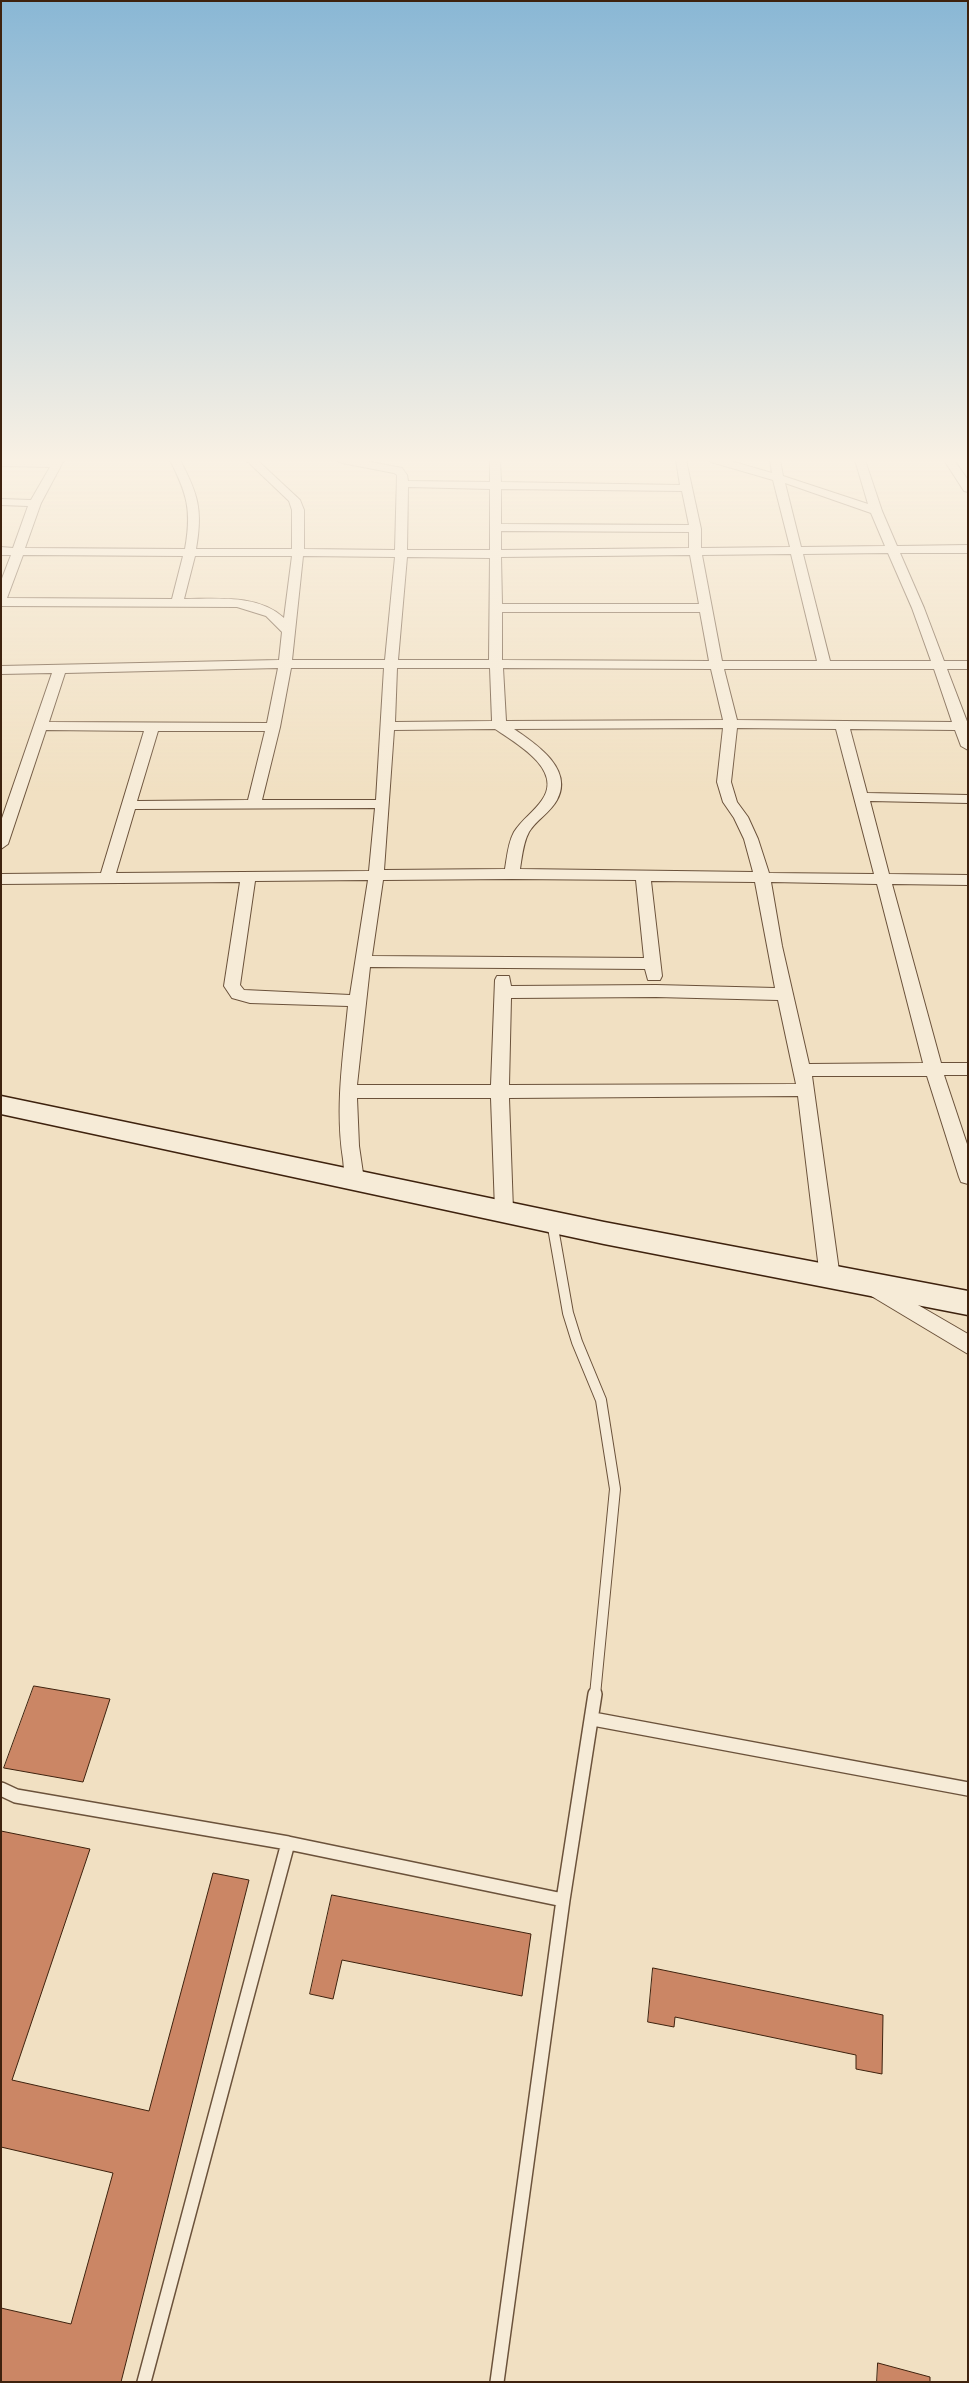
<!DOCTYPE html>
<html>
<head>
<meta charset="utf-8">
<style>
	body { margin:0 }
	#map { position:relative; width:969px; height:2383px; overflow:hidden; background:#f1e0c2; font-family:"Libre Caslon Text",serif }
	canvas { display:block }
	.frame { position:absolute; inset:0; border:2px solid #3e220e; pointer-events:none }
</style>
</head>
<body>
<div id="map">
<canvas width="969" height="2383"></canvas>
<div class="frame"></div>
</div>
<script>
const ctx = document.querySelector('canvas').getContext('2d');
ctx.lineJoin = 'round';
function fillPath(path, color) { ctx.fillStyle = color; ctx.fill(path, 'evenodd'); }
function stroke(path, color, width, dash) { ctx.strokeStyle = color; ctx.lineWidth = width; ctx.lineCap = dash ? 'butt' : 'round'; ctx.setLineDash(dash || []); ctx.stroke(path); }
const building = new Path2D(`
	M34,1686L110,1699L83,1782L4,1768Z
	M1,1831L90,1849L12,2080L149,2111L213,1873L249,1880L121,2382H1V2308L71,2324L113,2173L1,2147Z
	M332,1895L531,1934L522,1996L342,1960L333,1999L310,1994Z
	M653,1968L883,2015L882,2074L856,2069V2055L675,2017L674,2027L648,2022Z
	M878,2363L930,2377V2382H877Z`);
const serviceFar1 = new Path2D(`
	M552,1222L568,1313L577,1342L601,1400L615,1489L595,1695`);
const service = new Path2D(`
	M593,1719L968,1789
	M1,1789L16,1796L288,1843L563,1900
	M144,2382L288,1843
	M497,2382L563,1900L595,1694`);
const minor = new Path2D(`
	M1,460H64L41,503L25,548L185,549C192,510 187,494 170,460H180C198,494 203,510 196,549H292V510L289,501L246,460H257L300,500L304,510V549L395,550L397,475L394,473L342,463L337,460H360L402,468L407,475L408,481L490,482V460H500L501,482L680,485L676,460H686L701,529V548L790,547L773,480L711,462L710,460H727L772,473L770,460H780L783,476L868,504L855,460H865L882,511L897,546L968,545V553H900L924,608L944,661H968V669H947L968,724V750L961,746L955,730L850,729L867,793L968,795V803L870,801L889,874L968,875V885L892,884L941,1063H968V1075H944L968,1147V1184L961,1182L959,1177L927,1076H812L840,1278L837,1284L830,1286L823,1284L820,1278L798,1096L509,1098L513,1210L511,1215L504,1217L497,1215L495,1210L491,1098H357L359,1146L364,1180L362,1185L355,1187L348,1185C344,1177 344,1168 343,1159C335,1108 343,1057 348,1006L250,1003L232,998L224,986L240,882L1,884V874L101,873L144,731L46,730L8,844L1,849V821L52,673L1,674V666L279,660L282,632L266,616L237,607L1,606V581L11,555H1V547L13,548L28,506L1,505V499L31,500L50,467L1,466ZM785,483L871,513L885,546L801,547ZM408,487L490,489V550H407ZM501,489L682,491L689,525L501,524ZM501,531L689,532V548L501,550ZM888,553L912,608L931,661H830L803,554ZM791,554L817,661H722L702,555ZM23,555L183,556L172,599L7,598ZM690,555L699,604H502L501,557ZM195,556H292L284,618C258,594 217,599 184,599ZM303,556L395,557L385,660H292ZM407,557L490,558L489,660H398ZM502,612H700L709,661L502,660ZM278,668L267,723L49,722L65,673ZM291,668H384L376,800H262L280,727ZM397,668H490L492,721L395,722ZM503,668L711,669L723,720L506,721ZM724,669H934L952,722L737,720ZM723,728L717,782L723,802L734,818L744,839L753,872L520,869C522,857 523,843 529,832C536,820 550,813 557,800C574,769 536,744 514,729ZM737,728L836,729L874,874L769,873L758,839L748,817L737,802L731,782ZM495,729C516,743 564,770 542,800C534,812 522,819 514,832C508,843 507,857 505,869L384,870L394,730ZM158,731H265L248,800L137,801ZM375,808L369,871L116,873L135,809ZM512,879L636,880L644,958L372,956L383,880ZM368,880L350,995L244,990L240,985L255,881ZM651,881L755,882L775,988L656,985L511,986L509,976H497L495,980L491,1085H357L370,967L645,969L648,980H660L662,976ZM771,882L877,884L923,1063L809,1064L782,946ZM656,997L778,1000L796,1084L509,1085L511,998Z
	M944,460H954L968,480V492L964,491Z
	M875,1280L968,1334V1354L868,1294L865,1288L868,1282Z`);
const secondary = new Path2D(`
	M1,1096L604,1222L968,1291V1315L604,1244L1,1114Z`);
fillPath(building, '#cb8665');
stroke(building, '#3e220e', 1);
stroke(serviceFar1, '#6b523b', 12);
stroke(service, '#6b523b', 16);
stroke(minor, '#6b523b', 2);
stroke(secondary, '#3e220e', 3);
stroke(serviceFar1, '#f6ebd7', 10);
stroke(service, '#f6ebd7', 13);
fillPath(minor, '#f6ebd7');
fillPath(secondary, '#f6ebd7');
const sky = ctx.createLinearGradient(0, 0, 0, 794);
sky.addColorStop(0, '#89b7d5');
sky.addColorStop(0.58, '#f9f1e4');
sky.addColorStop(1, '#f9f1e400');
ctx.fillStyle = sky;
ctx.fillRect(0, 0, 969, 794);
</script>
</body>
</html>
